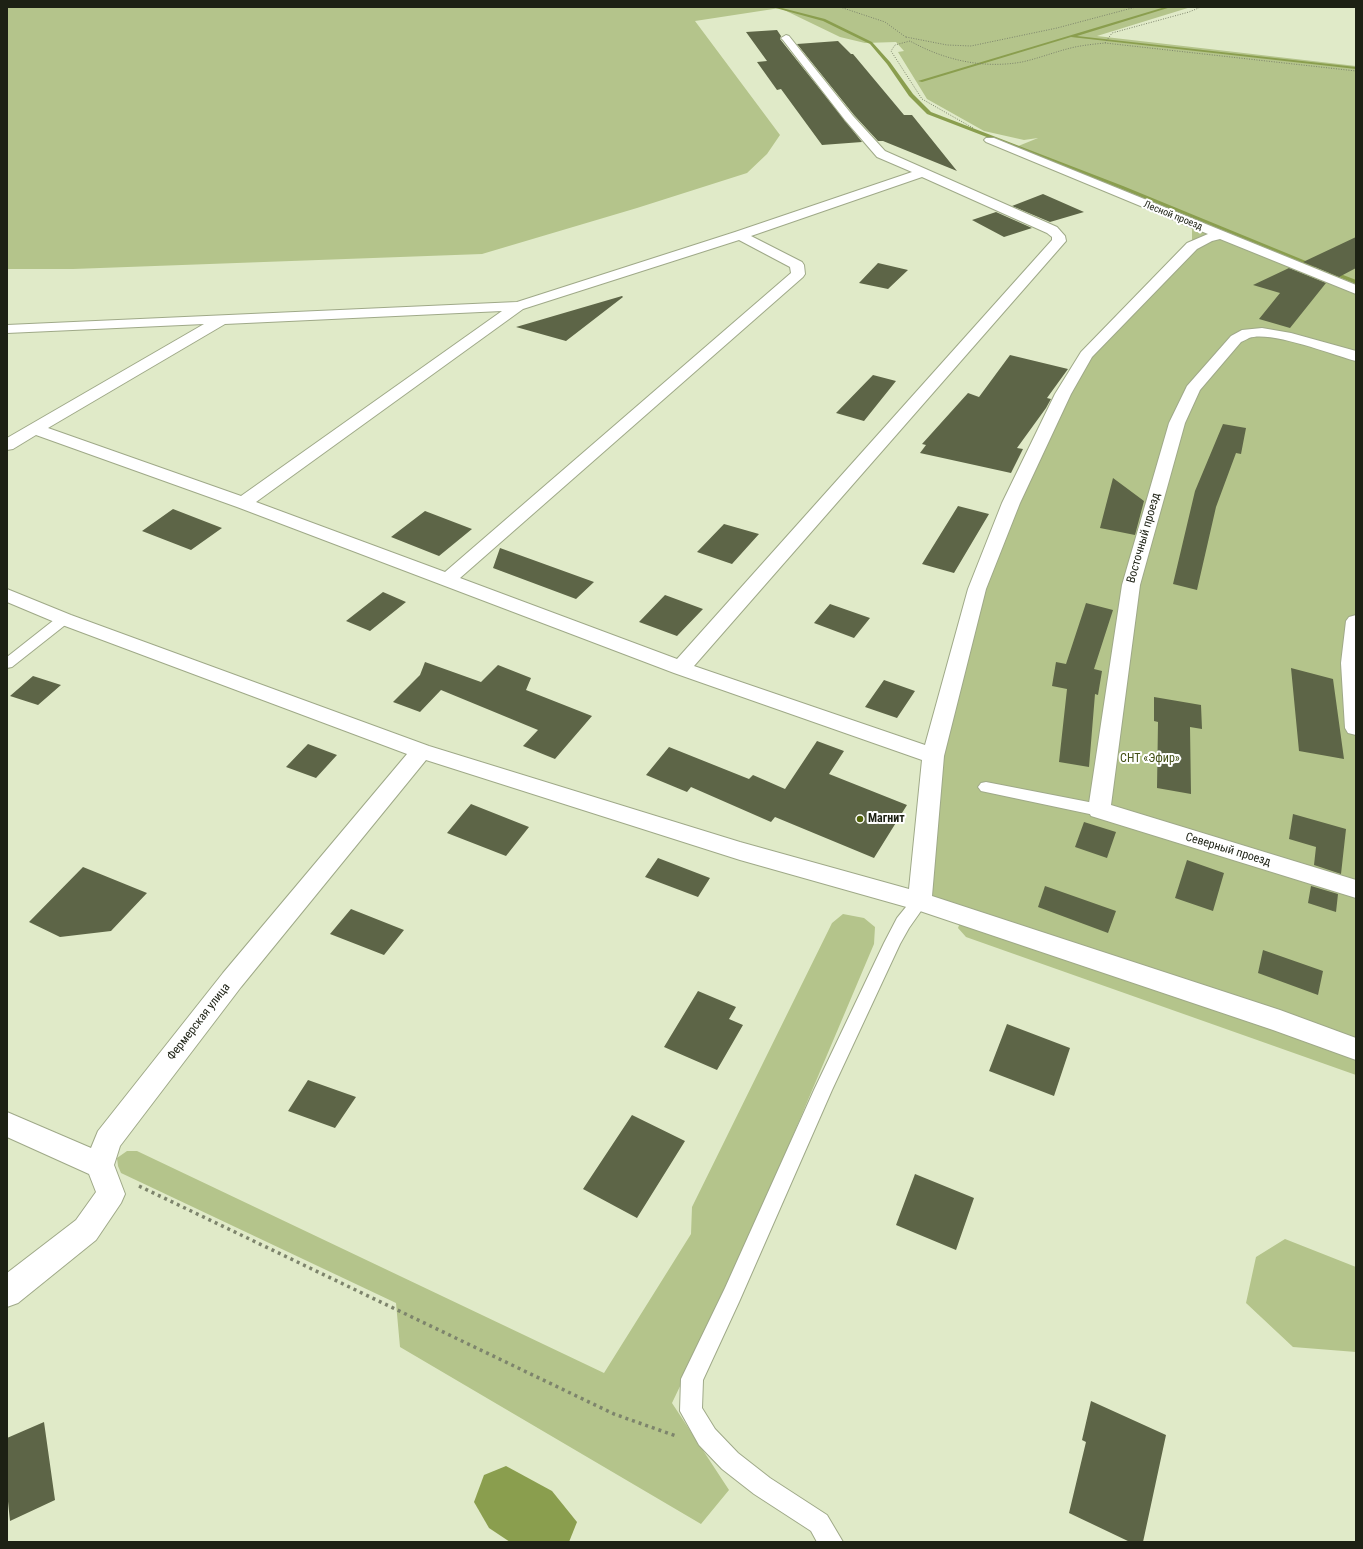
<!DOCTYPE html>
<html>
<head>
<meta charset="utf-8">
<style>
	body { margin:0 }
	#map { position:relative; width:1363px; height:1549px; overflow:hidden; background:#e0eac8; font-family:"Roboto Condensed",sans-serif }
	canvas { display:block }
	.frame { position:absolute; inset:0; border:8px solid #1d2114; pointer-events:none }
</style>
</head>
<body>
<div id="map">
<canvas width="1363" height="1549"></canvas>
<div class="frame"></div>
</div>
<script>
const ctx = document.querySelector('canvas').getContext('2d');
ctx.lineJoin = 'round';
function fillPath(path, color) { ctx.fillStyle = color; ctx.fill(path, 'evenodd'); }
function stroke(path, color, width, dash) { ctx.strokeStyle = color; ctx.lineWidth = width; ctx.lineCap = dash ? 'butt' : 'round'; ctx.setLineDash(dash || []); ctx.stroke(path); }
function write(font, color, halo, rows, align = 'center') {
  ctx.font = font + ' "Roboto Condensed",sans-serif'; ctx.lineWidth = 4; ctx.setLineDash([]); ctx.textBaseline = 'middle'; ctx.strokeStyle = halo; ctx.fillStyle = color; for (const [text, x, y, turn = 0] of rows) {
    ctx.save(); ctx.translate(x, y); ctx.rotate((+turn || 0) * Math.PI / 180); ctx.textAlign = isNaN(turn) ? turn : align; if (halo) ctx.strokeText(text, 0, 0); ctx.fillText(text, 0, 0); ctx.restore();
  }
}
const green = new Path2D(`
	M7,7H1191L1097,36L1356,66V1049L920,901L938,759L977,589L1086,355L1192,246V223L1011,149L1038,138L1024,140L984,131L927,99L898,52L904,51L896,42L865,43L840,37L780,8L695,21L780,135L767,154L747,173L637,208L482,254L73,269H7Z
	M843,914L864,918L875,927L874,944L739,1263L672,1403L729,1490L701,1524L400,1347L396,1303L121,1173L118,1166L117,1158L127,1151H137L604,1373L691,1234L692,1207L832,923Z
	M961,920L1356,1056V1075L966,937L958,928Z
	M1285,1239L1356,1267V1352L1293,1347L1246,1303L1256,1257Z`);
const water = new Path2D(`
	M506,1466L552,1491L577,1522L569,1542H510L489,1528L474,1502L484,1475Z`);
const stream = new Path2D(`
	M772,7H778L825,19L872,42L890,62L913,94L931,112L1123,186L1318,266L1313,267L1119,188L927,114L909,96L887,64L870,44L823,21Z
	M1165,7H1171L1077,36L1356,67V69L1071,37L922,82L918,81Z
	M1329,271H1333L1356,280V284L1329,273Z`);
const building = new Path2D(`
	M777,30L781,36L780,39L862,142L822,145L781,89L777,90L757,62L767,61L746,32Z
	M838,41L851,54H853L904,115H912L957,171L883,141H878L854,115L797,44Z
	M1043,194L1084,212L1050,222L1012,206Z
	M996,212L1032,228L1004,237L972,220Z
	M1356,237V268L1339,277L1303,262Z
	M878,263L908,270L888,289L859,283Z
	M1289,268L1326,283L1290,328L1259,319L1280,293L1253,285Z
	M622,296L623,297L566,341L516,327Z
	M1010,355L1068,369L1047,398L1051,399L1046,408L1017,448L1023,449L1011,473L920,453L926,445L922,444L968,393L979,397Z
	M873,375L896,381L864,421L836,413Z
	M1223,424L1246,428L1241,454L1236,453L1216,507L1197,590L1173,584L1195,491Z
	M1113,478L1144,501L1135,535L1100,528Z
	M958,506L989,514L954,573L922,564Z
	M173,509L222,528L191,550L142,531Z
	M425,511L472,529L439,556L391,537Z
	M724,524L759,534L732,564L697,552Z
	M500,548L594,582L576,599L493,568Z
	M383,592L406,602L370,631L346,621Z
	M665,595L703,609L677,636L639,622Z
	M1086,603L1113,610L1094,669L1102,671L1098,695L1095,694L1089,767L1059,762L1067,689L1052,686L1056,662L1066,664Z
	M830,604L870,618L854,638L814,623Z
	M425,662L481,682L498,665L531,678L526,690L592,716L555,759L523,746L538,730L441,690L420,712L393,702L420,675Z
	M1291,668L1333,679L1344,759L1299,751Z
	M33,676L61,685L38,705L10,696Z
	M884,680L915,691L897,718L865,707Z
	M1154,697L1201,705L1202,729L1190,727L1191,794L1157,788L1158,722L1154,721Z
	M817,741L844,751L829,774L907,805L874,858L775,817L771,822L691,787L687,792L646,775L669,747L749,779L753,775L785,789Z
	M308,744L337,755L316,778L286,767Z
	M471,804L529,827L506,856L447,833Z
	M1293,814L1346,829L1341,874L1314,865L1316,847L1289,839Z
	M1084,822L1116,832L1107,858L1075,847Z
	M658,858L710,878L698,897L645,877Z
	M1187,860L1224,873L1213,911L1175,898Z
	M83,867L147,893L111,931L60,937L29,922Z
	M1045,886L1116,911L1108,933L1038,907Z
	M1311,886L1338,894L1336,912L1308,903Z
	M351,909L404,930L384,955L330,934Z
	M1263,950L1323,971L1318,995L1258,973Z
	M698,991L736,1007L729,1019L743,1025L717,1070L664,1047Z
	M1007,1024L1070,1048L1054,1096L989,1071Z
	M308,1080L356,1097L335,1128L288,1111Z
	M632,1115L685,1141L637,1218L583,1189Z
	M915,1174L974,1198L956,1250L896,1225Z
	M1091,1401L1166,1435L1143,1542H1130L1069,1513L1086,1442L1082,1440Z
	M44,1422L55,1500L10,1521L7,1492V1438Z`);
const pathFar1 = new Path2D(`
	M840,7L885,22L907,38
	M906,37L947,45L971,46L1057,28L1136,7
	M1105,43L1112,33L1189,12L1201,7
	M973,128L922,99L891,51L895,45L910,41C944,60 983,69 1022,62C1040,58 1057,51 1075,47C1085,45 1095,44 1105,43L1356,71`);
const path = new Path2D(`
	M139,1186L614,1414L676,1436`);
const lane = new Path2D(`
	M64,615L69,616L71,619L69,622L12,667L7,668V657L59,616Z
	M986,782L1099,804L1104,806L1107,810L1104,814L1099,816L981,791L978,787L981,783Z
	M920,895L926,897L928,901L909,928L900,944L832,1090L739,1302L703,1380L702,1408L715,1429L738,1453L770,1478L827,1515L843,1542H817L811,1531L754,1494L722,1469L699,1445L680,1411L681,1379L725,1288L814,1090L884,943L897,918L914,897Z`);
const street = new Path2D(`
	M786,35L789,36L853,116L885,151L1057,227L1065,236L1066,241L694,666L925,745L968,589L1002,503L1055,394L1081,352L1187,243L1208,234L986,142L984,140L986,138H994L1356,285V294L1220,239L1212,241L1197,249L1092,357L1071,394L1020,503L986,589L944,756L932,896L1280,1010L1356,1038V1060L1273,1030L917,910L740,860L426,760L241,987L120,1146L114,1165L125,1194L121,1203L96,1240L18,1303L7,1307V1273L76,1220L96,1192L89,1174L7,1137V1112L91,1148L98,1131L223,973L407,754L57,623L7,602V589L71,615L429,746L740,842L909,889L922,760L674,673L237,507L36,435L13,449L7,450V438L204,324L7,333V325L517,302L735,232L912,172L877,157L845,120L783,40L781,38ZM922,177L1047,233L1052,237V240L677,659L460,578L803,277L805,274L804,265L802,262L751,236ZM739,240L790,267L791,273L445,572L256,502L523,309ZM502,311L241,496L48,428L225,324Z
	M1262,328L1291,333L1356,351V361C1333,355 1270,330 1249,338C1247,339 1244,341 1241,342L1200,390L1185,423L1140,585L1111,805L1356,880V898L1091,816L1088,810L1122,585L1169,423L1187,386L1231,336L1242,330Z
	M1356,615V735L1348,733L1345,728L1341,663L1346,621L1349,617Z`);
const markers = [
	[860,819,4,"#52630a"]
];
const farStreetnames = [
	["Лесной проезд",1173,216,22]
];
const streetNames = [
	["Восточный проезд",1144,538,-74],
	["Северный проезд",1228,850,17],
	["Фермерская улица",199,1022,-52]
];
const parkNames = [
	["СНТ «Эфир»",1150,759]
];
const poiNames = [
	["Магнит",868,819]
];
fillPath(green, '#b4c48b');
fillPath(water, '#8a9e4e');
fillPath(stream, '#8a9e4e');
fillPath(building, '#5d6547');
stroke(lane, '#9fa988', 2);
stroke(street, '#9fa988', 2);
stroke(pathFar1, '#7d846c', 1, [1, 1.5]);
stroke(path, '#7d846c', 3.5, [3, 4]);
fillPath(lane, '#fff');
fillPath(street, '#fff');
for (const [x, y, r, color] of markers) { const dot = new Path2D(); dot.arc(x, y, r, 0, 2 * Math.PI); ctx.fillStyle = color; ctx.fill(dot); stroke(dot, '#fff', 1.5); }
write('10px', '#1d2114', '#fff', farStreetnames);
write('12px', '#1d2114', '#fff', streetNames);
write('12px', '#435016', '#fff', parkNames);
write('bold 12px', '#1d2114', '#fff', poiNames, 'left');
</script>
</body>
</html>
